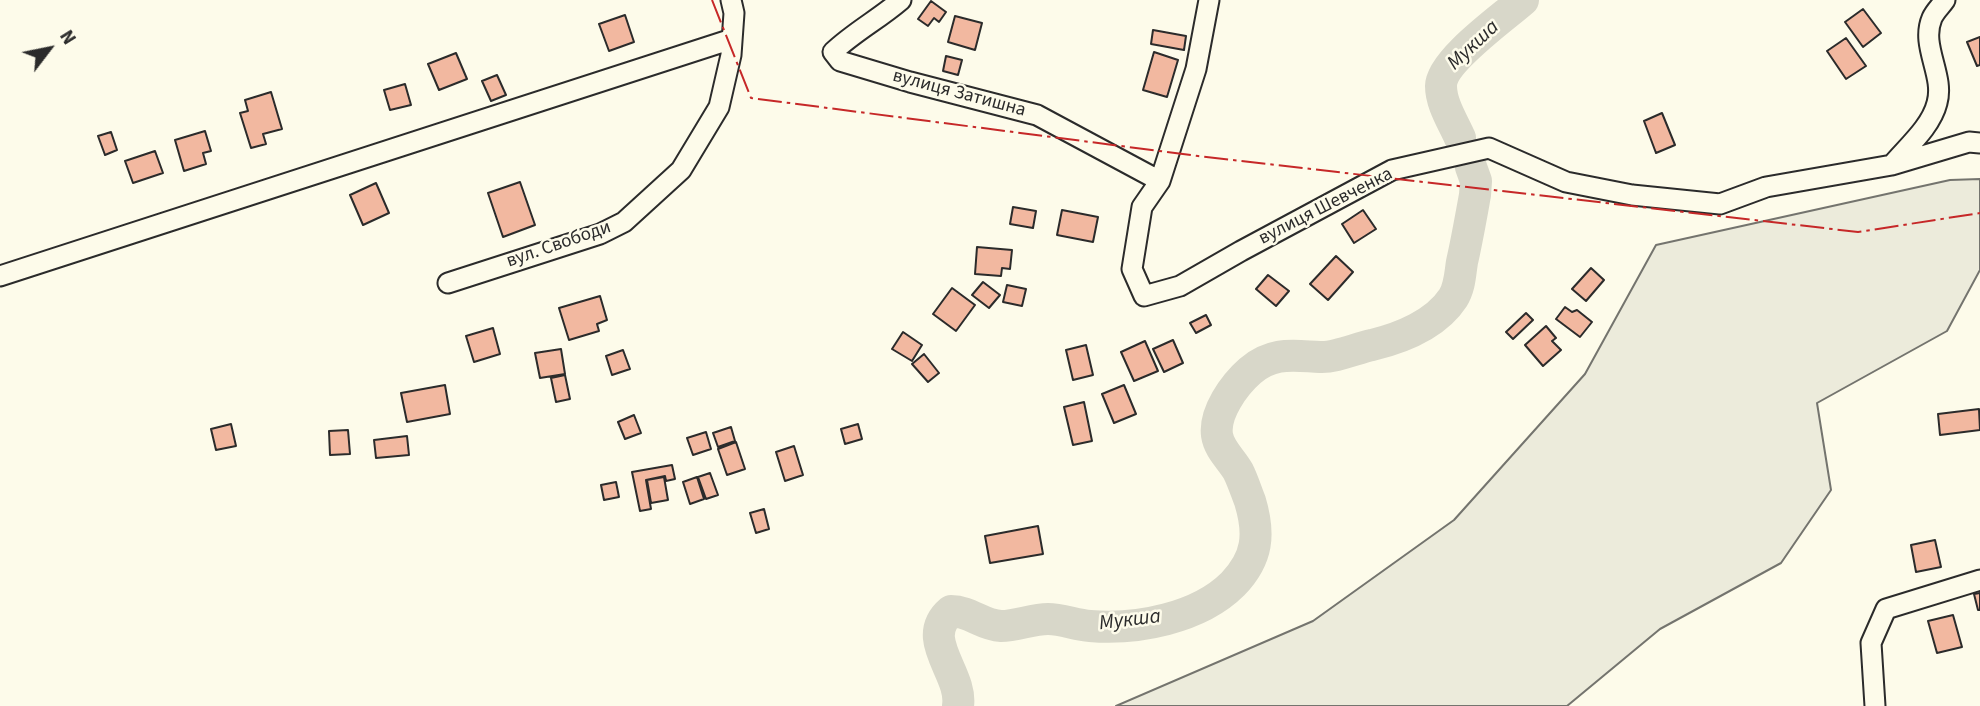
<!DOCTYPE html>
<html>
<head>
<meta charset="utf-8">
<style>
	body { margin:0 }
	#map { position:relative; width:1980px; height:706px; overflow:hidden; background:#fdfbea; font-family:"Source Sans 3",sans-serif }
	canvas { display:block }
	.north { position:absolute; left:14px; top:14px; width:70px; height:70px; -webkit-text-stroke:5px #fdfbea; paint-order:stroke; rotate:58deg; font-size:19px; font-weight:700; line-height:28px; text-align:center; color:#2b2b2b }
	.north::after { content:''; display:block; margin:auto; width:24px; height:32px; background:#2b2b2b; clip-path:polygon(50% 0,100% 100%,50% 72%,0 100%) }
</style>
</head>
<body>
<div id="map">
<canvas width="1980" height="706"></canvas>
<div class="north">N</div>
</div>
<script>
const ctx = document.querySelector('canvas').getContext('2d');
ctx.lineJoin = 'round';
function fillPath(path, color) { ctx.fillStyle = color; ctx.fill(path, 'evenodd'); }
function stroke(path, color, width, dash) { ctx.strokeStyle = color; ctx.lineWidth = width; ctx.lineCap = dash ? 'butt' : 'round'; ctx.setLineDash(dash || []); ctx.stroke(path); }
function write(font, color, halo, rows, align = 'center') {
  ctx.font = font + ' "Source Sans 3",sans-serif'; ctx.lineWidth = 5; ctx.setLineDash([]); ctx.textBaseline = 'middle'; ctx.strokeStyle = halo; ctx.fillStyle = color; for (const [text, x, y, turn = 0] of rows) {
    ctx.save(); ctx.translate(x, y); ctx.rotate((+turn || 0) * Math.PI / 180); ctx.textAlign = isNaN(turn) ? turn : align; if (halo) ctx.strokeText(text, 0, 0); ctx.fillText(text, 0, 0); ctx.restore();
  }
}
const green = new Path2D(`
	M1980,179V270L1947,331L1817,403L1831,490L1781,563L1660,629L1567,706H1116L1313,621L1454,520L1585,374L1656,245L1950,180Z`);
const river = new Path2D(`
	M1460,138C1453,122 1441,104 1441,86C1441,61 1504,17 1523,0
	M958,706C963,673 918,639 951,611C970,611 982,625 1001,626C1017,626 1032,619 1048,619C1062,619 1076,625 1090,626C1137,630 1199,618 1233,584C1258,558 1260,534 1250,501C1246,491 1243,481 1238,471C1231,459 1219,449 1217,435C1214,413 1234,385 1250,371C1273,351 1294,356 1320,357C1335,358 1357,348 1372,345C1401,338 1436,324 1453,298C1460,287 1460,274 1462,262C1467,240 1471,217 1475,195L1476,181L1471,167`);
const building = new Path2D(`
	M931,1L946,12L939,22L934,18L928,26L918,19Z
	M1863,9L1881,33L1863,47L1845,22Z
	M625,15L634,42L609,51L599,24Z
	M955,16L982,23L975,50L948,42Z
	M1153,30L1186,36L1184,50L1151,44Z
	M1980,37V65L1977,66L1967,42Z
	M1846,38L1866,66L1846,79L1827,51Z
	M1154,52L1178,60L1167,97L1143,90Z
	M456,53L467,79L439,90L428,64Z
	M946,56L962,60L958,75L943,71Z
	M497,75L506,95L491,101L482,81Z
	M405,84L411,105L390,110L384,90Z
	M271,92L282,129L263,134L266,144L251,148L240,113L248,111L245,100Z
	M1662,113L1675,145L1656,153L1644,121Z
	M205,131L211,151L203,153L206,164L184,171L175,140Z
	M111,132L117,150L105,155L98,136Z
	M155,151L163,173L133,183L125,161Z
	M520,182L535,225L503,237L488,193Z
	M376,183L389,213L363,225L350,195Z
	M1013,207L1036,211L1033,228L1010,224Z
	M1062,210L1098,217L1093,242L1057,235Z
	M1363,210L1376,229L1354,243L1342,224Z
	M977,247L1012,250L1010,269L1002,268L1001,276L975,274Z
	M1336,256L1353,272L1328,300L1310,284Z
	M1591,268L1604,280L1586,301L1572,289Z
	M1268,275L1289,291L1276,306L1256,289Z
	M983,282L1000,295L989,308L972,295Z
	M1007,285L1026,289L1022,306L1003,302Z
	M952,288L975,305L956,331L933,314Z
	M600,296L607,320L597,324L599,331L569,340L559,308Z
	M1565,307L1572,312L1577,310L1592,322L1580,337L1556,319Z
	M1526,313L1533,320L1513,339L1506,332Z
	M1206,315L1211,325L1196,333L1190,323Z
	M1546,326L1556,338L1552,341L1561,350L1543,366L1525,345Z
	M493,328L500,354L474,362L466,336Z
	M903,332L922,345L912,361L892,349Z
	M1173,340L1183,363L1164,372L1153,349Z
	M1145,341L1158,371L1134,381L1121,352Z
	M1086,345L1093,375L1073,380L1066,350Z
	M561,349L565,374L540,378L535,353Z
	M623,350L630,369L612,375L606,356Z
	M924,354L939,373L928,382L912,364Z
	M565,375L570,399L556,402L551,378Z
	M445,385L450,414L407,422L401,393Z
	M1124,385L1136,414L1114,423L1102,394Z
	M1084,402L1092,441L1073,445L1064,407Z
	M1979,409L1980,430L1940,435L1938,414Z
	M634,415L641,433L625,439L618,422Z
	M231,424L236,446L216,450L211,429Z
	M858,424L862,439L845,444L841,429Z
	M731,427L735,441L718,447L713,433Z
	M348,430L350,454L330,455L329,431Z
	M706,432L711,449L693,455L687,438Z
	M407,436L409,455L376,458L374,440Z
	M736,442L745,469L727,475L718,449Z
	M794,446L803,475L785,481L776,452Z
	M672,465L675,479L666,481L665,476L646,480L651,509L640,511L632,472Z
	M710,473L718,495L706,499L698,477Z
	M664,477L668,500L651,503L647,480Z
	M697,477L704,499L690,504L683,482Z
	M616,482L619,497L604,500L601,485Z
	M764,509L769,529L756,533L750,513Z
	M1038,526L1043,554L990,563L985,536Z
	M1935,540L1941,567L1916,572L1911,545Z
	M1980,593V610H1978L1974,594Z
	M1953,615L1962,647L1937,653L1928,621Z`);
const minor = new Path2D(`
	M901,0C879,19 854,32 833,52L840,61L910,82L1037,115L1160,181
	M1209,0L1196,69L1160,181L1142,207L1132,269L1144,296L1180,286L1241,251L1392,170L1489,148L1566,182L1632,195L1720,204L1766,187L1892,165L1969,142L1980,143
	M1892,165C1907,147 1931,127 1937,103C1945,75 1920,46 1932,18C1935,11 1941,6 1945,0
	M0,276L732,39
	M448,283L600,234L624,222L681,170L719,107L731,55L734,13L731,0
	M1875,706L1871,643L1886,609L1980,580`);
const power = new Path2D(`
	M712,0L751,98L1198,156L1858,232L1980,213`);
const streetNames = [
	["вулиця Затишна",959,94,15],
	["вулиця Шевченка",1326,207,-27],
	["вул. Свободи",559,245,-19]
];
const waterNames = [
	["Мукша",1474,46,-43],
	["Мукша",1130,621,-7]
];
fillPath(green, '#ecebdb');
stroke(green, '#74746e', 2);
stroke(river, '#d8d7c9', 32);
fillPath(building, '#f2b8a0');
stroke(building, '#2b2b2b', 2);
stroke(minor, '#2b2b2b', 23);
stroke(minor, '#fdfbea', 19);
stroke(power, '#c62828', 2, [24, 5, 3.5, 5]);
write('19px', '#2b2b2b', '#fdfbea', streetNames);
write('italic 21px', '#2b2b2b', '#fdfbea', waterNames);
</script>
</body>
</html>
